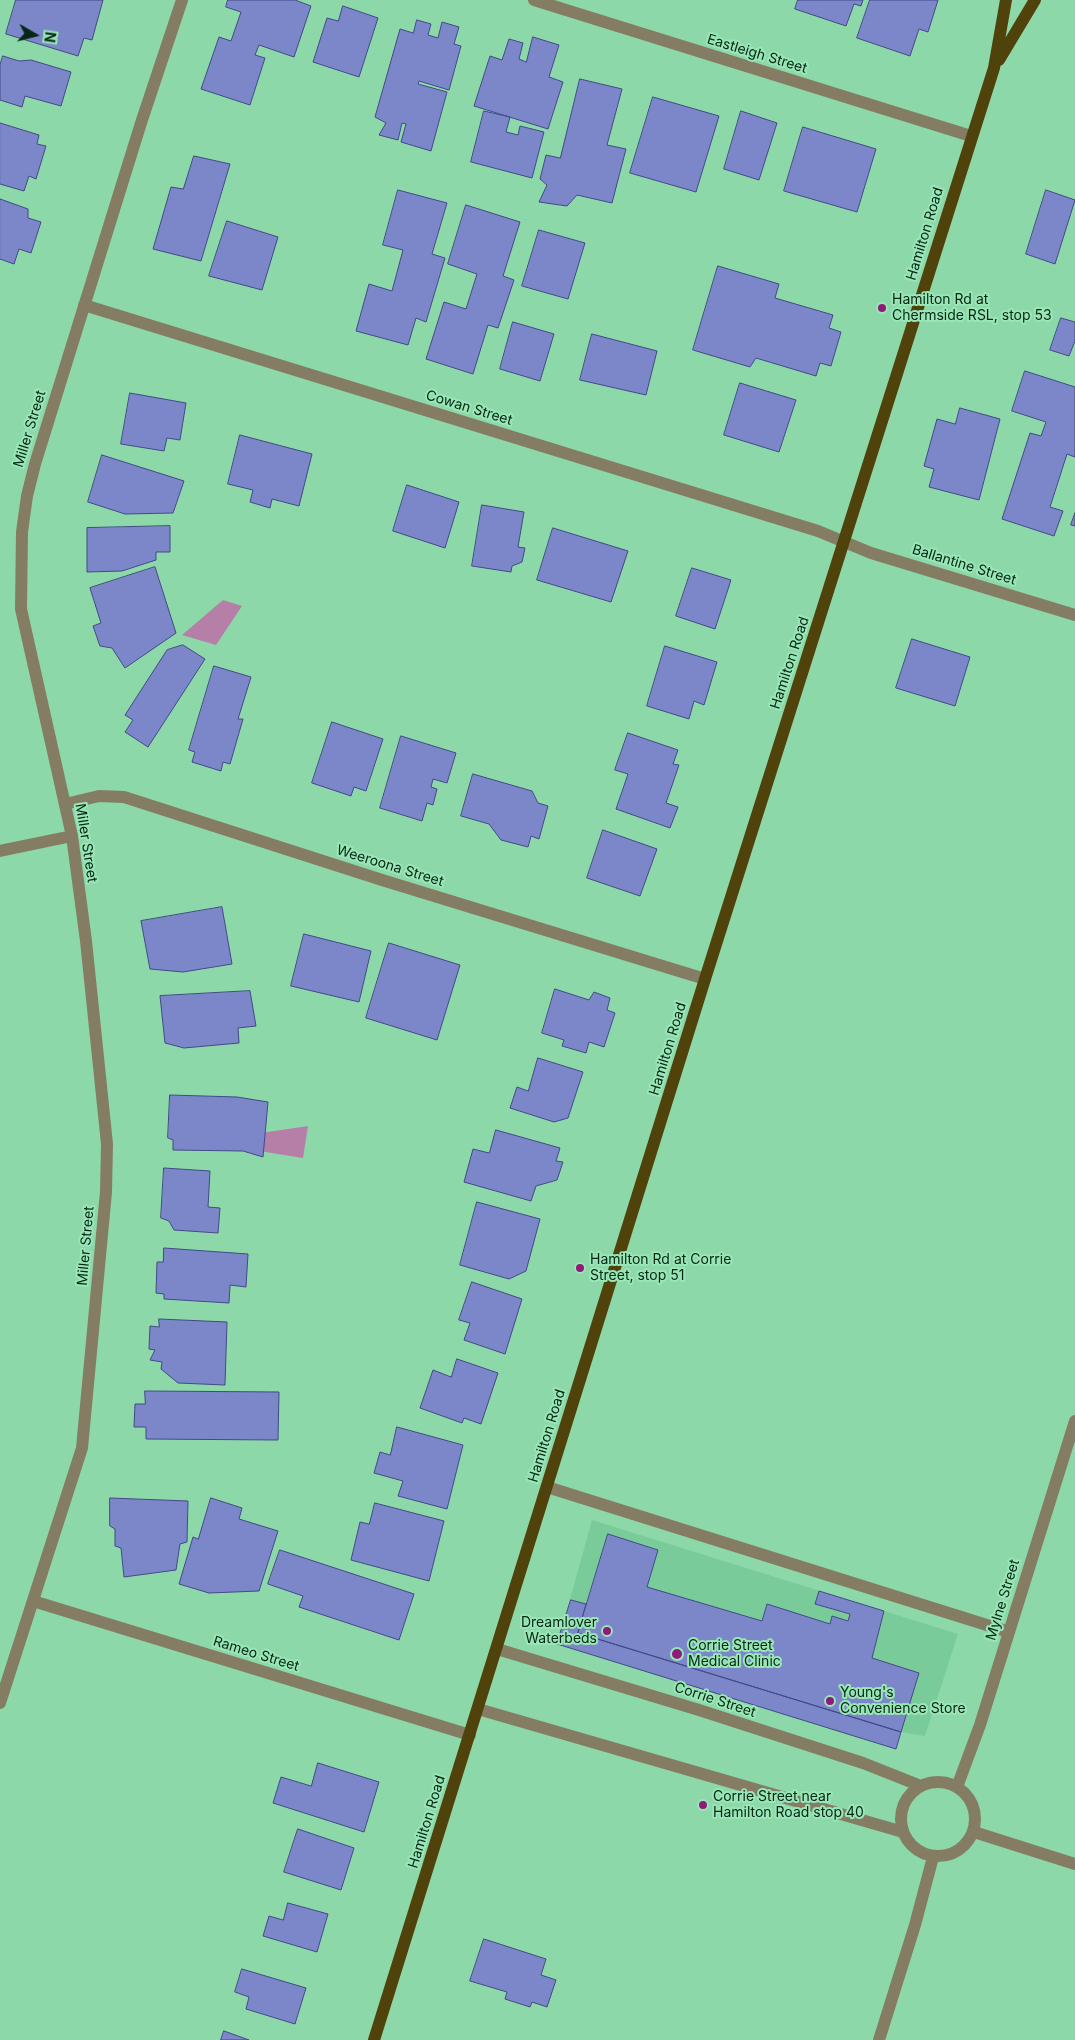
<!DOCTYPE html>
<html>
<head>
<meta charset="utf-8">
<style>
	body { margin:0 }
	#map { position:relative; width:1075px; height:2040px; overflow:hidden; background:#8cd8a9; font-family:Inter,sans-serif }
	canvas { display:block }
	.north { position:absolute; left:10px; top:10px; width:50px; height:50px; -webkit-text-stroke:4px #99e6b6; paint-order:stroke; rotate:98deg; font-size:14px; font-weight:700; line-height:20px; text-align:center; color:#062716 }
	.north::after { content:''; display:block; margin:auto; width:18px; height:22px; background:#062716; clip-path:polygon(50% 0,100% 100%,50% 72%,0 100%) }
</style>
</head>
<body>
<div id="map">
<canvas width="1075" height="2040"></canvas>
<div class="north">N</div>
</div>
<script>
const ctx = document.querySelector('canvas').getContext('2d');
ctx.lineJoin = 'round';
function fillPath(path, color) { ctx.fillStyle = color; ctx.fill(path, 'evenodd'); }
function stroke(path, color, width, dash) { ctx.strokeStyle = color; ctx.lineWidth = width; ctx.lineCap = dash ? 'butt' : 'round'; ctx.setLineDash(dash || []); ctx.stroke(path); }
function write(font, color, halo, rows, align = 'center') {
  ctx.font = font + ' Inter,sans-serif'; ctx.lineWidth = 4; ctx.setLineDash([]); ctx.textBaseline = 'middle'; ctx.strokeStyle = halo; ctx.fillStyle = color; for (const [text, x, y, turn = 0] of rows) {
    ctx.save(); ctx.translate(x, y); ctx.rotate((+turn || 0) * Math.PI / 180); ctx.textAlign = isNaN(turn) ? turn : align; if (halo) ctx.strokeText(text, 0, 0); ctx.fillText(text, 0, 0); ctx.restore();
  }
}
const built = new Path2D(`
	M592,1520L958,1634L925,1736L901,1732L562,1628Z`);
const water = new Path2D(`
	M223,600L242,606L216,645L182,635Z
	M308,1126L303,1158L259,1151L261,1133Z`);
const building = new Path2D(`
	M16,0H103L92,40L84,38L78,56L6,34Z
	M228,0H295L311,6L294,57L259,45L255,55L265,58L250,105L201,89L219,37L231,41L241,12L226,7Z
	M798,0H863L861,6L854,4L846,26L795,9Z
	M870,0H938L928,32L919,29L910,56L857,38Z
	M343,6L378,18L359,77L313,62L327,18L338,21Z
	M417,20L431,24L428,35L438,38L442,22L459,27L454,44L461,46L449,90L419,81L418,84L447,92L431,151L401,142L406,124L402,123L398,140L379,135L386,123L375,117L400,29L413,33Z
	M533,37L559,45L549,77L563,82L548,129L474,106L490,56L502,60L509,39L523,43L519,59L526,62Z
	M3,56L19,61L31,60L71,72L61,106L25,96L22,107L0,100V65Z
	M580,79L622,89L607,145L626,149L612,203L577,195L567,206L539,202L547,185L540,179L546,155L560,158Z
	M653,97L719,116L696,192L630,173Z
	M484,111L510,117L506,132L518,135L520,126L544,132L532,178L471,162Z
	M741,111L777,123L759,180L724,169Z
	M0,123L39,135L37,144L46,146L36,179L29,176L24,191L0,184Z
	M803,127L876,149L857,212L784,191Z
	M194,156L230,164L201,261L153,249L171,187L183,189Z
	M398,190L447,203L432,254L445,258L426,322L416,318L408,345L356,331L369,284L392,291L403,250L383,245Z
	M1046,190L1075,200L1055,264L1026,254Z
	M0,199L28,209V218L41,222L31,253L19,249L14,264L0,259Z
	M466,205L520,222L503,276L514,280L498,328L488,325L473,374L426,359L444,302L466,309L477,274L448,264Z
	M227,221L278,237L262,290L209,276Z
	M539,230L585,243L568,299L522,286Z
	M718,266L779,284L775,298L833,315L829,328L841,332L831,366L820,363L816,376L756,358L750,367L693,350Z
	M1061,318L1075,322V341L1069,356L1050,350Z
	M513,322L554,334L540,381L500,369Z
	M592,334L657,351L646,395L580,380Z
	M1025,371L1075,387V457L1067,454L1050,507L1063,511L1054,536L1002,519L1030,433L1041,436L1046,422L1012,411Z
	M740,383L796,400L779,452L724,435Z
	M130,393L186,403L180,440L167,438L164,451L121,444Z
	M960,408L1000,419L979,500L929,487L934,469L924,466L937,419L955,424Z
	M240,435L312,454L299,506L272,499L270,508L250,502L253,490L228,484Z
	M102,455L184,481L173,513L125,514L88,502Z
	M407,485L459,502L445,548L393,531Z
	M482,505L524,512L518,547L525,548L522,562L512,566L511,572L472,566Z
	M1075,513V526L1071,525Z
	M170,526V552H156V560L122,571L87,572V528Z
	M553,528L628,551L611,602L537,580Z
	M155,567L176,633L125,668L112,648L100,646L93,626L101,623L90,588Z
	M692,568L731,580L715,629L676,616Z
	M912,639L970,657L955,706L896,688Z
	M183,645L205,659L148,747L125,732L133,720L125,715L167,650Z
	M665,646L717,662L704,705L694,701L689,719L647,706Z
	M214,666L251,677L238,719H243L230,764L223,762L221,771L192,762L195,752L189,750Z
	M332,722L383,739L366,791L354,787L351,796L312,783Z
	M628,733L678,750L673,764L679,765L666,803L678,807L670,828L616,809L628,774L615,770Z
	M401,736L456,753L447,783L433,779L431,787L437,789L433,805L427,803L422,821L380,808Z
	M473,774L532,791L538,803L548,806L539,839L531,836L528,847L501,840L489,824L461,816Z
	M603,830L657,849L640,896L587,878Z
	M222,907L232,964L183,972L150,969L141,921Z
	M304,934L371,951L359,1002L291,986Z
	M389,943L460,965L437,1040L366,1018Z
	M555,989L589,1000L594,992L610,998L607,1010L615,1013L604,1047L589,1042L586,1053L562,1046L564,1040L542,1033Z
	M250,991L256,1026L238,1028L239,1043L184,1048L165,1043L160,996Z
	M538,1058L583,1072L568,1118L554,1122L510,1108L517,1087L528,1091Z
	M170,1095L237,1097L268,1102L263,1157L243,1151L173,1150V1140L168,1138Z
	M496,1130L560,1148L556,1161L563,1162L557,1180L536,1186L531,1201L464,1182L473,1149L489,1153Z
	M164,1168L210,1171L208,1207L220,1208L218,1233L174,1230L169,1221L161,1218Z
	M477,1202L540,1219L526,1271L509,1279L460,1265Z
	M164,1248L248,1254L246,1287L230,1285L229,1303L164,1299V1294L156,1293L157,1262H163Z
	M472,1282L522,1299L505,1354L464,1340L470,1323L459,1320Z
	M159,1319L227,1322L225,1385L178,1383L161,1369L162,1362L150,1360L155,1350L149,1349L150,1326L159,1327Z
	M457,1359L498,1373L481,1424L464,1418L462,1423L420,1408L433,1370L451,1377Z
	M145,1391L279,1392L278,1440L146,1439V1427H134L135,1404H145Z
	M397,1427L463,1445L447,1509L398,1496L403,1481L374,1473L380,1452L390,1455Z
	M110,1498L188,1501L187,1542L180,1544L176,1570L124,1577L121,1548L115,1546V1529L110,1526Z
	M211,1498L242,1508L239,1519L278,1531L259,1591L209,1593L179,1584L193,1537L198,1539Z
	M375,1503L444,1521L429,1581L351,1560L360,1522L369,1524Z
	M608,1534L658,1550L647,1587L762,1621L767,1604L830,1624L832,1616L848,1621L850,1614L815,1604L819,1591L884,1611L872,1658L919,1673L901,1732L578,1633Z
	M280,1550L414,1594L399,1640L299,1607L303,1596L268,1584Z
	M571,1600L586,1604L578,1633L901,1732L896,1749L557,1644Z
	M318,1763L379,1782L364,1832L273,1803L281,1777L311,1786Z
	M298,1829L354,1848L341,1890L284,1872Z
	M288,1903L328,1914L317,1952L263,1936L269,1916L283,1920Z
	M484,1939L546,1959L541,1975L556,1980L547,2007L532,2002L530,2007L505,1999L507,1992L470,1981Z
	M242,1969L306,1988L295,2024L246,2009L249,1997L235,1992Z
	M224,2031L249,2040H221Z`);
const minor = new Path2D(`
	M534,0L971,136
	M84,305L818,531L871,553L1075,615
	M65,804L99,796L124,797L382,880L705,979
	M0,851L72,836
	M547,1487L1009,1632
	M33,1601L470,1735
	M497,1649L699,1710L863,1763L921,1786
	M0,1703L82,1448L106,1192L107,1144L86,941L72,836L21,609L22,532L27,496L35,464L141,123L182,0
	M478,1709L903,1832
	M901 1819a37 37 0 1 1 74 0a37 37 0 1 1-74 0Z
	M957,1787L980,1725L1075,1421
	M974,1832L1075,1864
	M879,2040L915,1925L933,1857`);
const major = new Path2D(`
	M999,60L1035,0
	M374,2040L705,979L994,68L1006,0`);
const markers = [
	[882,308,5,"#8e1a7b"],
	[580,1268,5,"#8e1a7b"],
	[607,1631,5,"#8e1a7b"],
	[677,1654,6,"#8e1a7b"],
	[830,1701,5,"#8e1a7b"],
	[703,1805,5,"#8e1a7b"]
];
const streetNames = [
	["Eastleigh Street",757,54,17],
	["Hamilton Road",925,234,-73],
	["Cowan Street",469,408,17],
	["Miller Street",30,429,-73],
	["Ballantine Street",964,565,17],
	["Hamilton Road",790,663,-72],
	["Miller Street",86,843,81],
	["Weeroona Street",390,866,17],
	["Hamilton Road",668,1049,-73],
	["Miller Street",86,1246,-85],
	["Hamilton Road",547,1436,-73],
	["Mylne Street",1003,1600,-73],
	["Rameo Street",256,1654,17],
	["Corrie Street",715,1700,18],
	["Hamilton Road",427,1822,-73]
];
const poiNames = [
	["Hamilton Rd at",892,300],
	["Chermside RSL, stop 53",892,316],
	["Hamilton Rd at Corrie",590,1260],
	["Street, stop 51",590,1276],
	["Dreamlover",597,1623,"right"],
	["Waterbeds",597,1639,"right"],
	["Corrie Street",688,1646],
	["Medical Clinic",688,1662],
	["Young's",840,1693],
	["Convenience Store",840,1709],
	["Corrie Street near",713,1797],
	["Hamilton Road stop 40",713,1813]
];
fillPath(built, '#79cc9a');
fillPath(water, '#b57fa7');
fillPath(building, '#7c87ca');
stroke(building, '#424986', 1);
stroke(minor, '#847d64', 12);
stroke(major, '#4f430b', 12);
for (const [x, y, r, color] of markers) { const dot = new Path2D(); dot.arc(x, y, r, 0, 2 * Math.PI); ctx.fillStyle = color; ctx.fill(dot); stroke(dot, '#99e6b6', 2); }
write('14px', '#062716', '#99e6b6', streetNames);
write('14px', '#062716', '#99e6b6', poiNames, 'left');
</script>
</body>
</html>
